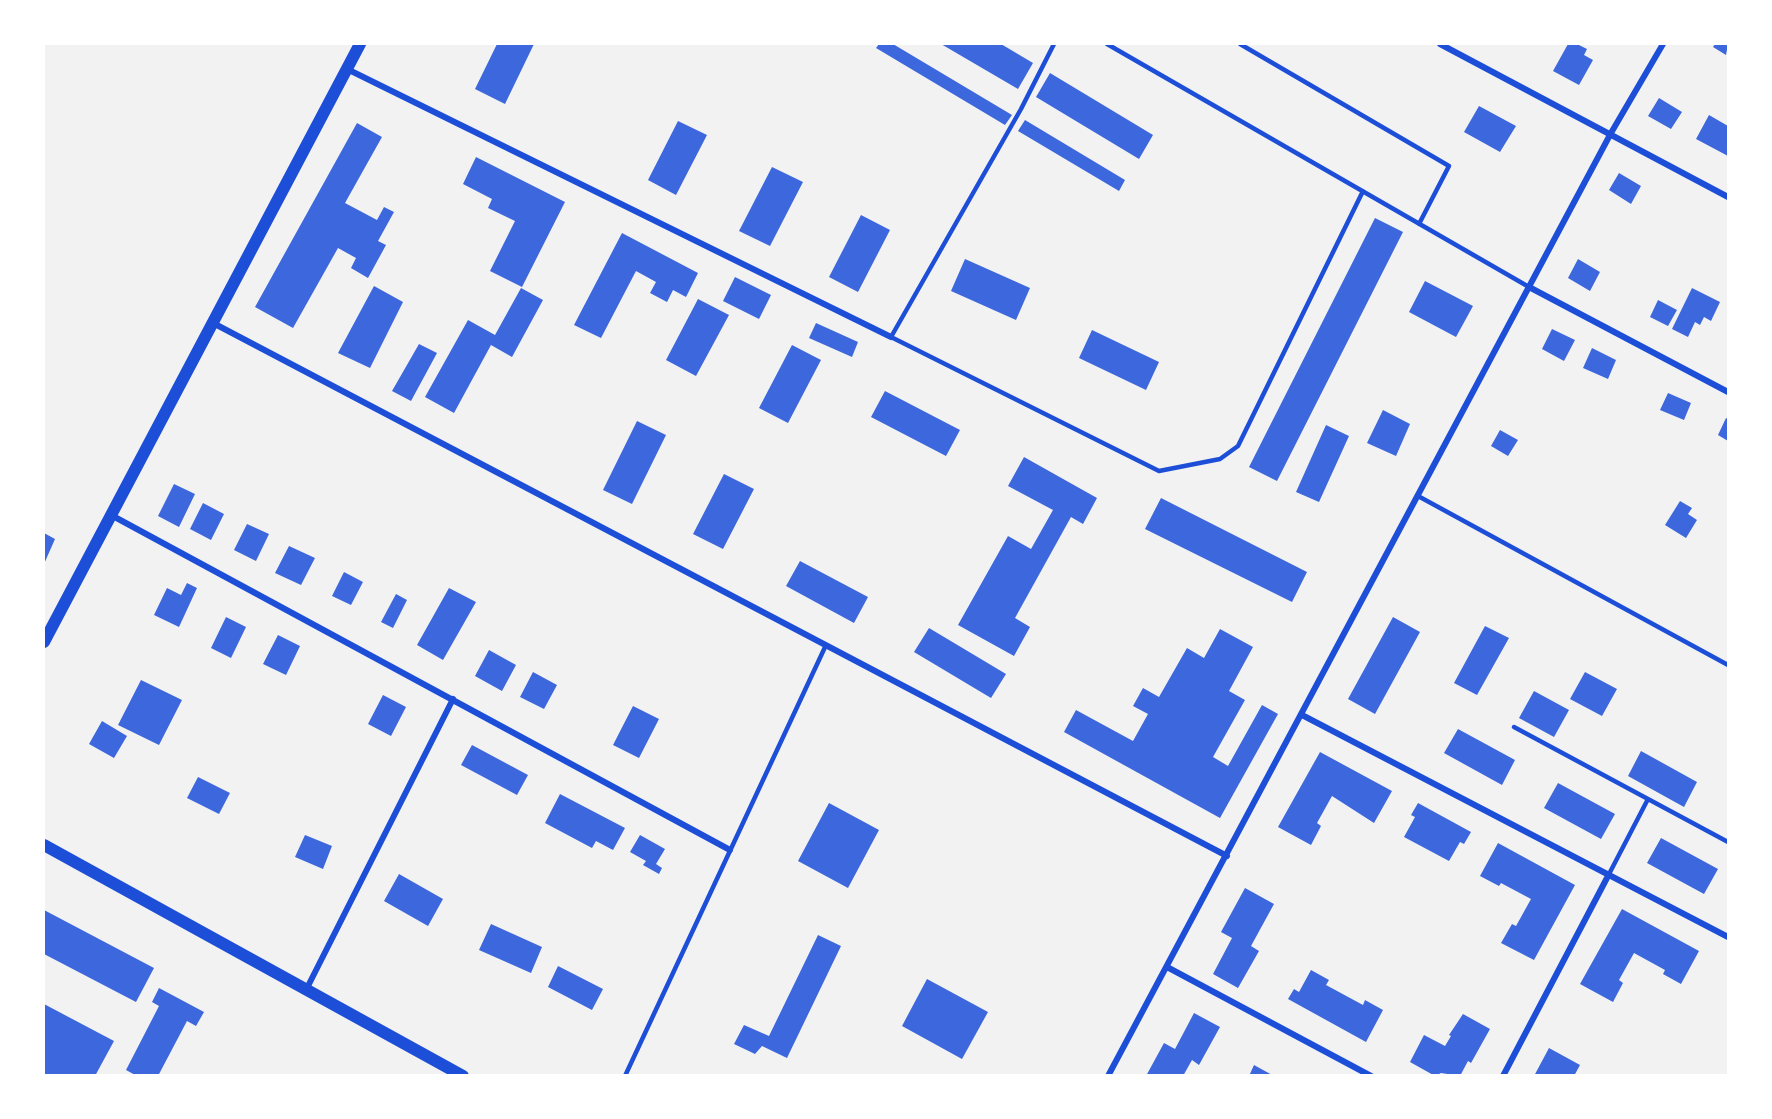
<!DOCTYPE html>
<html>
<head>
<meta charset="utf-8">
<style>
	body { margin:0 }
	#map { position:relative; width:1772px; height:1119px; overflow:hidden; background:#f2f2f2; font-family:Commissioner,sans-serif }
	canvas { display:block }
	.frame { position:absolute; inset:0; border:45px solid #fff; pointer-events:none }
</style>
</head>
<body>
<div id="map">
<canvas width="1772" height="1119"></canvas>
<div class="frame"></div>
</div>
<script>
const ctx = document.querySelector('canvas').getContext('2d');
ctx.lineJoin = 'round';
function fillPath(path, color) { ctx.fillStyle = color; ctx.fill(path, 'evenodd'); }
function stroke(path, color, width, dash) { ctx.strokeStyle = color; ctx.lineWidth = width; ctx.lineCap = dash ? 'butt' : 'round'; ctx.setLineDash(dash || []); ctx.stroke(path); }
const building = new Path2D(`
	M497,44H534L505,104L475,89Z
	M879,44H893L1012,115L1005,125L876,48Z
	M941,44H1001L1033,63L1018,89Z
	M1568,44H1577L1587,49L1584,55L1593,60L1579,85L1553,71Z
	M1715,44H1728L1726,55L1713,47Z
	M1050,73L1153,135L1139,159L1036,97Z
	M1659,98L1682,112L1671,129L1648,116Z
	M1479,106L1516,126L1500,152L1464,132Z
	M1709,115L1728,126V156L1696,139Z
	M1025,120L1125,180L1119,191L1018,131Z
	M678,121L707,135L676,195L648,180Z
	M357,123L382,137L345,203L377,220L384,207L394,212L378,241L386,245L368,278L351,268L356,258L338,248L293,328L255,307Z
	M476,157L565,202L522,287L490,271L515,221L488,208L492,199L463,184Z
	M772,167L803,182L770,246L739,231Z
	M1619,173L1641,186L1631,204L1609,190Z
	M861,215L890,230L858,292L829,277Z
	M1375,218L1403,232L1277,481L1249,467Z
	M622,233L698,273L686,297L673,290L667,302L650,293L656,282L636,271L601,338L574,325Z
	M965,259L1030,288L1016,320L951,291Z
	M1578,259L1600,272L1590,291L1568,278Z
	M735,277L771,295L759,319L723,301Z
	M1425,281L1473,306L1456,337L1409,312Z
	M374,286L403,302L370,368L338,353Z
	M521,288L543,300L512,357L491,345L454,413L425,397L468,320L495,335Z
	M1692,288L1720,302L1711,321L1704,317L1700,325L1695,322L1688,337L1672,329Z
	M698,299L729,315L696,376L666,360Z
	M1658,300L1677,310L1668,326L1650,317Z
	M816,323L858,342L852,357L809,338Z
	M1552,329L1575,340L1564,361L1542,349Z
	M1092,330L1159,362L1146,390L1079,358Z
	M419,344L437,353L411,401L392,391Z
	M792,345L821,360L788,423L759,408Z
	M1592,348L1616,360L1608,379L1583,368Z
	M885,391L960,430L946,456L871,417Z
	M1668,393L1691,403L1684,420L1660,410Z
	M1383,410L1410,424L1396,456L1367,443Z
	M1726,418L1728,419V441L1718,435Z
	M637,421L666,435L632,504L603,490Z
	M1326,425L1349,436L1319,502L1296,492Z
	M1500,430L1518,440L1508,456L1491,446Z
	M1024,457L1097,498L1083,524L1071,517L1015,618L1030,627L1014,656L958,625L1008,536L1031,549L1053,510L1008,486Z
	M724,474L754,489L723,549L693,534Z
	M174,484L195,494L179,527L158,516Z
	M1161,498L1307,572L1292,602L1145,529Z
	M1680,501L1692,508L1688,514L1697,520L1686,538L1665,525Z
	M203,503L224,514L211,540L190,529Z
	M247,524L269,534L256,561L234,550Z
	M44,533L55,539L44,564Z
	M289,546L315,558L301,585L275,573Z
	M800,561L868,597L854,623L786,586Z
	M344,572L363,582L351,605L332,596Z
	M187,583L197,588L179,627L154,615L167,588L181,595Z
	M449,588L476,602L443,660L417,645Z
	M396,594L407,600L393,628L381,622Z
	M226,617L246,627L231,658L211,648Z
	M1393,617L1420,632L1375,714L1348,699Z
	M1485,626L1509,638L1477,695L1454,683Z
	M929,628L1006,674L991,698L914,652Z
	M1220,629L1253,647L1229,691L1245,700L1213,757L1228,766L1262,705L1278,714L1220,818L1064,732L1076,710L1133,741L1148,714L1133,706L1143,688L1159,697L1187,648L1204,658Z
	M278,635L300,646L286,675L263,664Z
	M489,650L516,665L502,691L475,676Z
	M533,672L557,685L544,709L520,697Z
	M1585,672L1617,689L1602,716L1570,699Z
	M141,680L182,700L159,745L118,725Z
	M1534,691L1569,710L1554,737L1519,718Z
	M383,695L406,707L391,736L368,724Z
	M633,706L659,719L639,758L613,745Z
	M102,721L127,736L114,758L89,744Z
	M1458,729L1515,760L1502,785L1444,753Z
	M472,745L528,775L517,795L461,765Z
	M1641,751L1697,782L1684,807L1628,776Z
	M1320,752L1392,791L1374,823L1332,796L1317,823L1321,826L1311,845L1278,827Z
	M198,777L230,793L219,814L187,798Z
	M1558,783L1615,814L1601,839L1544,808Z
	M560,794L625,828L613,850L596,841L592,848L545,823Z
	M829,803L879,830L848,888L798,861Z
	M1418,803L1471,832L1464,844L1460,842L1449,861L1404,837L1415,817L1411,815Z
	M305,835L332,846L323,869L295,857Z
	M640,835L665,849L656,864L662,868L659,874L643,865L646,861L630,852Z
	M1661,838L1718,869L1704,894L1647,863Z
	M1498,843L1575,885L1534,960L1501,943L1512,924L1516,926L1531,899L1501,883L1499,886L1480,876Z
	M399,874L443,899L428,926L384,901Z
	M1245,888L1274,904L1251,946L1259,951L1238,988L1213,974L1232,938L1221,932Z
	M1622,909L1699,951L1681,984L1663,974L1665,970L1634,953L1619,980L1623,983L1613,1002L1580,984Z
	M44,910L154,968L136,1002L44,954Z
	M491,924L542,947L531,973L479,950Z
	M818,935L841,946L787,1058L762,1046L755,1054L734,1044L744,1025L769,1036Z
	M558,966L603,989L592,1010L548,987Z
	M1311,970L1329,980L1326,985L1363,1005L1365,1000L1383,1010L1366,1042L1288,999L1294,989L1299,992Z
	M927,979L988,1012L962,1059L902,1026Z
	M159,988L204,1012L196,1026L187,1021L158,1076H137L126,1070L159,1006L152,1002Z
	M44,1004L114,1041L95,1076H44Z
	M1194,1013L1220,1027L1199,1065L1192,1060L1183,1076H1146L1164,1043L1175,1049Z
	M1463,1014L1490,1029L1471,1063L1468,1061L1460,1076L1441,1073L1435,1076L1410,1062L1424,1035L1445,1046L1451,1036L1449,1035Z
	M1549,1048L1580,1065L1574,1076H1534Z
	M1254,1065L1274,1076H1249Z`);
const service = new Path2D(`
	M1054,44L1021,109L891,337L1159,471L1220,459L1238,446L1363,191
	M1107,44L1529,287
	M1240,44L1449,166L1419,224
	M1418,496L1728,665
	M1514,727L1728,842
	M1608,876L1648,799
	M625,1076L826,645`);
const minor = new Path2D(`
	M1440,44L1728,197
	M347,69L891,337
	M1529,287L1728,392
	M213,323L1227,856
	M111,515L730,850
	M1302,715L1728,937
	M1167,967L1371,1076
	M306,990L453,699
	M1108,1076L1611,133L1663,44
	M1503,1076L1608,876`);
const secondary = new Path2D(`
	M44,642L360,44
	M44,845L463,1076`);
fillPath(building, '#3d67dc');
stroke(service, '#1d4ed8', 4.5);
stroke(minor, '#1d4ed8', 6);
stroke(secondary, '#1d4ed8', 12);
</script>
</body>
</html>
